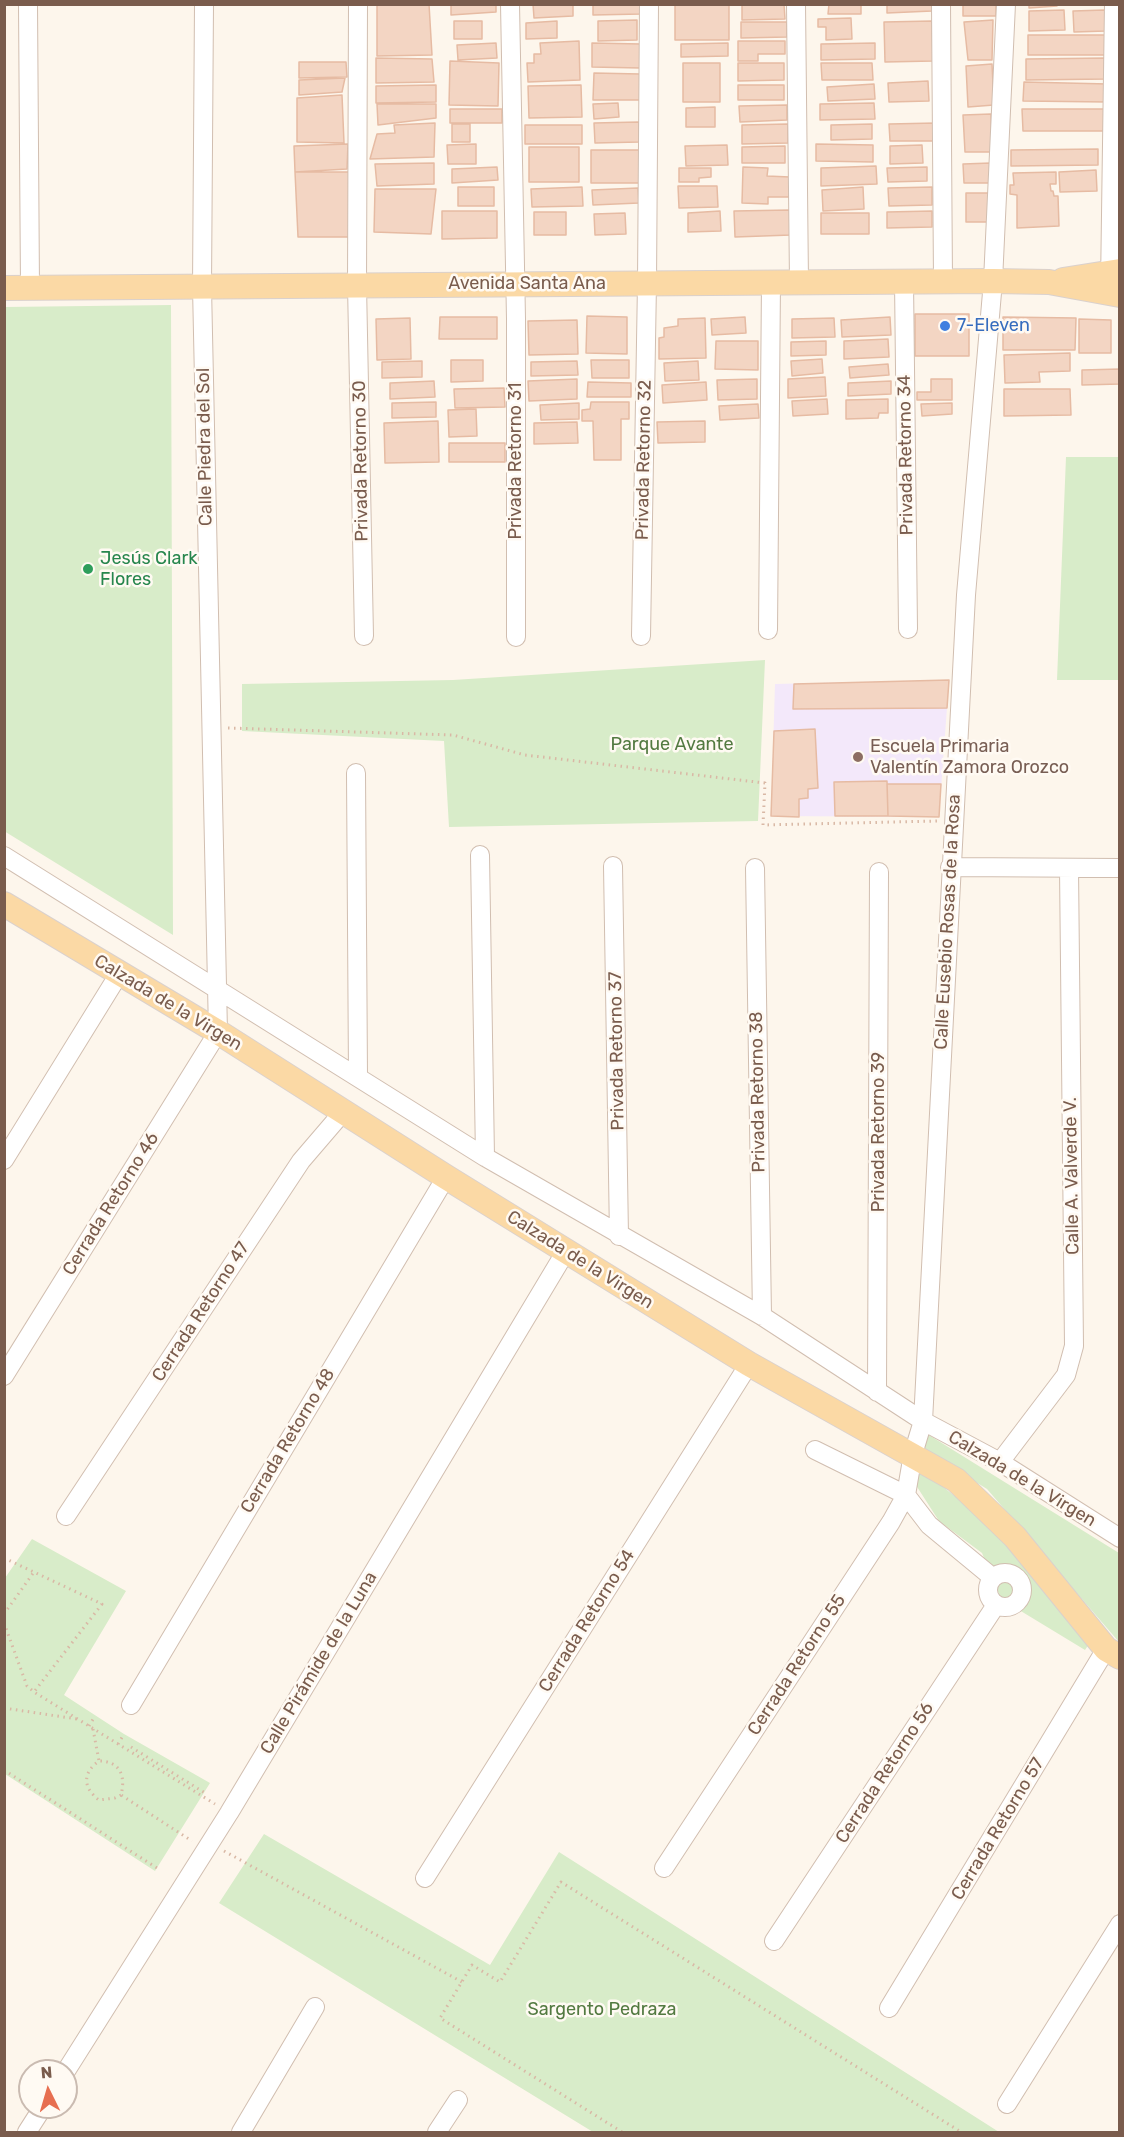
<!DOCTYPE html>
<html>
<head>
<meta charset="utf-8">
<style>
	body { margin:0 }
	#map { position:relative; width:1124px; height:2137px; overflow:hidden; background:#fdf6ec; font-family:Rubik,sans-serif }
	canvas { display:block }
	.frame { position:absolute; inset:0; border:6px solid #7a5c4d; pointer-events:none }
	.north { position:absolute; left:18px; top:2059px; width:60px; height:60px; box-sizing:border-box; background:#fffaf3; border:2px solid #cabbb1; border-radius:50%; rotate:355deg; font-size:16px; font-weight:700; line-height:24px; text-align:center; color:#7a5c4d }
	.north::after { content:''; display:block; margin:auto; width:21px; height:27px; background:#e76f51; clip-path:polygon(50% 0,100% 100%,50% 72%,0 100%) }
</style>
</head>
<body>
<div id="map">
<canvas width="1124" height="2137"></canvas>
<div class="frame"></div>
<div class="north">N</div>
</div>
<script>
const ctx = document.querySelector('canvas').getContext('2d');
ctx.lineJoin = 'round';
function fillPath(path, color) { ctx.fillStyle = color; ctx.fill(path, 'evenodd'); }
function stroke(path, color, width, dash) { ctx.strokeStyle = color; ctx.lineWidth = width; ctx.lineCap = dash ? 'butt' : 'round'; ctx.setLineDash(dash || []); ctx.stroke(path); }
function write(font, color, halo, rows, align = 'center') {
  ctx.font = font + ' Rubik,sans-serif'; ctx.lineWidth = 5; ctx.setLineDash([]); ctx.textBaseline = 'middle'; ctx.strokeStyle = halo; ctx.fillStyle = color; for (const [text, x, y, turn = 0] of rows) {
    ctx.save(); ctx.translate(x, y); ctx.rotate((+turn || 0) * Math.PI / 180); ctx.textAlign = isNaN(turn) ? turn : align; if (halo) ctx.strokeText(text, 0, 0); ctx.fillText(text, 0, 0); ctx.restore();
  }
}
const education = new Path2D(`
	M949,680L939,817L771,816L775,684Z`);
const green = new Path2D(`
	M171,305L173,935L4,831L5,307Z
	M1066,457H1119V680H1057Z
	M765,660L758,821L449,827L444,741L242,731V684L453,680Z
	M924,1432L1119,1553V1642L987,1489L916,1445Z
	M917,1466L992,1526L1089,1644L1085,1650L1001,1599L982,1553L939,1521L912,1479Z
	M32,1539L126,1591L64,1695L124,1734L210,1783L155,1871L5,1774V1578Z
	M264,1834L490,1965L559,1852L999,2132H593L219,1903Z`);
const building = new Path2D(`
	M377,4H429L432,55L377,56Z
	M451,4H496V12L451,15Z
	M533,4H573V16L534,18Z
	M593,4H640L641,14L593,15Z
	M675,4H729V40H675Z
	M742,4H784L785,19L742,20Z
	M829,4H861V14H828Z
	M887,4H932V11L887,13Z
	M963,4H996V16H963Z
	M1029,4H1057V6L1029,8Z
	M1064,10L1065,30L1029,31V11Z
	M1105,10L1106,31L1074,32L1073,11Z
	M851,18L852,39L826,40V27H818V19Z
	M637,20V40L598,41V21Z
	M993,20L992,60H968L964,22Z
	M454,21H482V39H454Z
	M557,21V38L526,39V23Z
	M932,21L933,61L885,62L884,22Z
	M741,22H787V37L741,38Z
	M1028,35H1105V55H1028Z
	M579,41L580,80L528,82L527,63H534V54H541L540,43Z
	M738,41H785V54H758V61H738Z
	M496,43L497,58L458,60L457,45Z
	M592,43L641,44L640,68L592,67Z
	M728,43V56L681,57V44Z
	M875,43V59L821,60V44Z
	M376,58L432,59L434,82L376,83Z
	M1106,58V79L1026,80V59Z
	M450,61L499,63L498,106L449,105Z
	M299,62H346L347,77L299,78Z
	M683,63H720V102H683Z
	M738,63H784V80L738,81Z
	M821,63H872L873,80H822Z
	M992,64L994,105L968,107L966,66Z
	M594,73L640,74V100H593Z
	M345,78L342,92L299,95V80Z
	M928,81L929,101L889,102L888,83Z
	M1024,82L1108,84L1107,102L1023,101Z
	M874,84L875,99L828,101L827,87Z
	M436,85V102L376,103V86Z
	M581,85L582,117L529,118L528,86Z
	M738,85H784V100H738Z
	M342,95L344,143L297,142V98Z
	M618,103L619,117L594,119L593,104Z
	M874,103L875,119L820,120V104Z
	M377,104H436V118L378,125Z
	M787,105V120L740,122L739,106Z
	M715,107V127H686V108Z
	M450,109H502V123H450Z
	M1022,109H1105V131H1023Z
	M991,114L992,152H965L963,115Z
	M639,122V142L595,143L594,123Z
	M435,123L434,157L370,159L377,134L395,133L394,125Z
	M936,123V141H890L889,124Z
	M452,124H470V142H452Z
	M788,124V143L742,144V125Z
	M872,124V139L831,140V125Z
	M525,125H582V144H525Z
	M348,144L347,169L295,172L294,146Z
	M476,144V164H448L447,145Z
	M816,144L873,145V162L816,161Z
	M727,145L728,165L686,166L685,146Z
	M922,145L923,163L890,164V146Z
	M785,146V163H742V147Z
	M529,147H579V182H529Z
	M1098,149V165L1011,166V150Z
	M591,150H641V183H591Z
	M434,163V184L377,186L375,164Z
	M991,163V183H964L963,164Z
	M876,166L877,184L821,186V168Z
	M497,167L498,180L452,183V169Z
	M743,167L768,168L767,176L790,177L789,197H768V204L742,203Z
	M927,167V181L888,182L887,168Z
	M679,168H711V177L699,178V182H679Z
	M1096,170L1097,191L1060,192L1059,172Z
	M295,172H349V237H298Z
	M1056,172V184H1050L1051,191H1053L1054,196H1058L1059,226L1017,228V195L1010,194V185H1014L1013,173Z
	M678,186H717L718,207L679,208Z
	M458,187H494V206H458Z
	M582,187L583,206L532,207L531,189Z
	M863,187L864,209L823,211L822,190Z
	M932,187V205L889,206L888,188Z
	M638,188L639,203L593,205L592,190Z
	M375,189H436L431,234L374,232Z
	M966,193H990L989,222H966Z
	M790,210L791,235L735,237L734,211Z
	M442,211H497V238L442,239Z
	M720,211L721,231L688,232V213Z
	M932,211V227L887,228V212Z
	M534,212H566V235H534Z
	M625,213L626,234L595,235L594,214Z
	M821,213H869V234H821Z
	M915,314H969V356H915Z
	M587,316L627,317V354L586,353Z
	M440,317H497V339H439Z
	M745,317L746,333L712,335L711,319Z
	M890,317L891,335L842,337L841,320Z
	M1003,317L1076,318L1075,350H1003Z
	M410,318L411,359L377,360L376,319Z
	M705,318L706,358L659,359V338L664,337V328L678,326V319Z
	M834,318L835,337L792,338V319Z
	M1079,319L1111,320V353H1079Z
	M577,320L578,354L529,355L528,321Z
	M888,339L889,357L844,359V341Z
	M716,341H758V370L715,369Z
	M826,341V355L791,356V342Z
	M1070,353V371L1039,372L1040,382L1005,383L1004,355Z
	M822,359L823,373L792,376L791,361Z
	M451,360H483V381L451,382Z
	M591,360H629V378H592Z
	M422,361V377L382,378V362Z
	M577,361L578,375L531,376V362Z
	M698,361L699,380L665,381L664,363Z
	M888,364L889,375L850,378L849,367Z
	M1120,369V384L1082,385V370Z
	M825,377L826,396L788,398V379Z
	M577,379V399L529,401L528,381Z
	M757,379V399L718,400L717,380Z
	M931,379H952V400H917V392H931Z
	M434,381L435,397L390,399V383Z
	M891,381V394L848,396V383Z
	M588,382L631,383V397H587Z
	M706,382L707,400L663,403L662,385Z
	M504,388L505,407L455,408L454,389Z
	M1004,389H1070L1071,415L1004,416Z
	M827,399L828,414L793,416L792,401Z
	M888,399V413H879L878,418L846,419V400Z
	M436,402V417L392,418V403Z
	M591,402H629V419H621V460H594L593,421H582V410L590,409Z
	M579,403V419L541,420L540,405Z
	M952,403V414L922,416L921,404Z
	M758,404L759,418L720,420L719,406Z
	M476,409L477,436L449,437L448,410Z
	M438,421L439,462L385,463L384,423Z
	M705,421V442L658,443L657,422Z
	M577,422L578,443L534,444V423Z
	M449,443H505V462H449Z
	M949,680L947,708L793,709L794,684Z
	M815,729L818,788L808,789V798L799,799V817L771,816L774,731Z
	M887,781L888,816H835L834,782Z
	M887,784H941L939,817L888,816Z`);
const path = new Path2D(`
	M228,728L453,735L525,755L765,783L763,825L937,821
	M4,1558L102,1604L34,1692
	M4,1614L34,1572
	M4,1623L27,1686L34,1692L215,1804
	M4,1708L77,1719
	M89,1726L95,1716
	M93,1729L99,1761
	M118,1744L124,1734
	M131,1747L205,1793
	M4,1770L157,1868
	M121,1795L115,1798L99,1800C83,1788 82,1773 99,1761C120,1761 126,1776 121,1795L192,1841
	M224,1851L462,1982
	M622,2132L440,2018L472,1965L500,1982L561,1882L961,2132`);
const minor = new Path2D(`
	M28,4L30,288
	M358,4L357,285L364,636
	M510,4L516,319V637
	M796,4L799,282
	M941,4L943,281
	M904,281L908,629
	M1110,285L1114,4
	M768,630L771,282
	M641,636L647,283L649,4
	M356,773L358,1077
	M480,855L485,1157
	M4,856L485,1157L762,1316L923,1421L1000,1462L1120,1538
	M613,866L619,1236
	M950,867L1120,868
	M755,868L762,1316
	M4,1160L119,974
	M4,1376L218,1032L202,287L204,4
	M877,1392L879,872
	M815,1450L906,1495L929,1525L992,1577
	M1000,1462L1066,1375L1074,1346L1069,868
	M66,1516L301,1161L343,1112
	M988 1590a17 17 0 1 1 34 0a17 17 0 1 1-34 0Z
	M131,1705L446,1177
	M664,1868L891,1522L906,1495L913,1454L923,1421L966,595L993,281L1006,4
	M425,1878L749,1364
	M774,1941L996,1605
	M889,2008L1106,1649
	M66,2071L229,1813L566,1251
	M1007,2104L1120,1924
	M27,2132L43,2107
	M241,2132L315,2007
	M437,2132L458,2100`);
const major = new Path2D(`
	M1063,280L1120,271
	M4,288L993,281L1049,282L1120,295
	M4,904L218,1032L446,1177L749,1364L956,1480L1015,1537L1106,1649L1120,1657`);
const markers = [
	[945,326,6,"#3f7fe0"],
	[88,569,6,"#2e9e5b"],
	[858,757,6,"#8d6e63"]
];
const streetNames = [
	["Avenida Santa Ana",527,284],
	["Calle Piedra del Sol",205,447,-91],
	["Privada Retorno 34",906,455,-91],
	["Privada Retorno 32",644,460,-89],
	["Privada Retorno 30",361,461,-91],
	["Privada Retorno 31",516,461,-90],
	["Calle Eusebio Rosas de la Rosa",948,922,-87],
	["Calzada de la Virgen",168,1003,31],
	["Privada Retorno 37",617,1051,-91],
	["Privada Retorno 38",758,1092,-91],
	["Privada Retorno 39",879,1132,-90],
	["Calle A. Valverde V.",1072,1176,-91],
	["Cerrada Retorno 46",111,1204,-58],
	["Calzada de la Virgen",580,1260,32],
	["Cerrada Retorno 47",201,1312,-57],
	["Cerrada Retorno 48",288,1441,-59],
	["Calzada de la Virgen",1022,1479,31],
	["Cerrada Retorno 54",587,1621,-58],
	["Calle Pirámide de la Luna",319,1663,-59],
	["Cerrada Retorno 55",797,1665,-57],
	["Cerrada Retorno 56",885,1773,-57],
	["Cerrada Retorno 57",998,1829,-59]
];
const shopNames = [
	["7-Eleven",957,326]
];
const leisureNames = [
	["Jesús Clark",100,559],
	["Flores",100,580]
];
const parkNames = [
	["Parque Avante",672,745],
	["Sargento Pedraza",602,2010]
];
const educationNames = [
	["Escuela Primaria",870,747],
	["Valentín Zamora Orozco",870,768]
];
fillPath(education, '#f3e8fa');
fillPath(green, '#d8ecc9');
fillPath(building, '#f3d5c3');
stroke(building, '#e6bba3', 1.5);
stroke(minor, '#d1beb0', 20);
stroke(major, '#dad1cd', 26);
stroke(path, '#d9b8a5', 3, [1.5, 4.5]);
stroke(minor, '#fff', 18);
stroke(major, '#fbd9a5', 24);
for (const [x, y, r, color] of markers) { const dot = new Path2D(); dot.arc(x, y, r, 0, 2 * Math.PI); ctx.fillStyle = color; ctx.fill(dot); stroke(dot, '#fffaf3', 2); }
write('18px', '#7a5c4d', '#fffaf3', streetNames);
write('18px', '#366cbe', '#fffaf3', shopNames, 'left');
write('18px', '#27864d', '#fffaf3', leisureNames, 'left');
write('18px', '#537a41', '#fffaf3', parkNames);
write('18px', '#785e54', '#fffaf3', educationNames, 'left');
</script>
</body>
</html>
